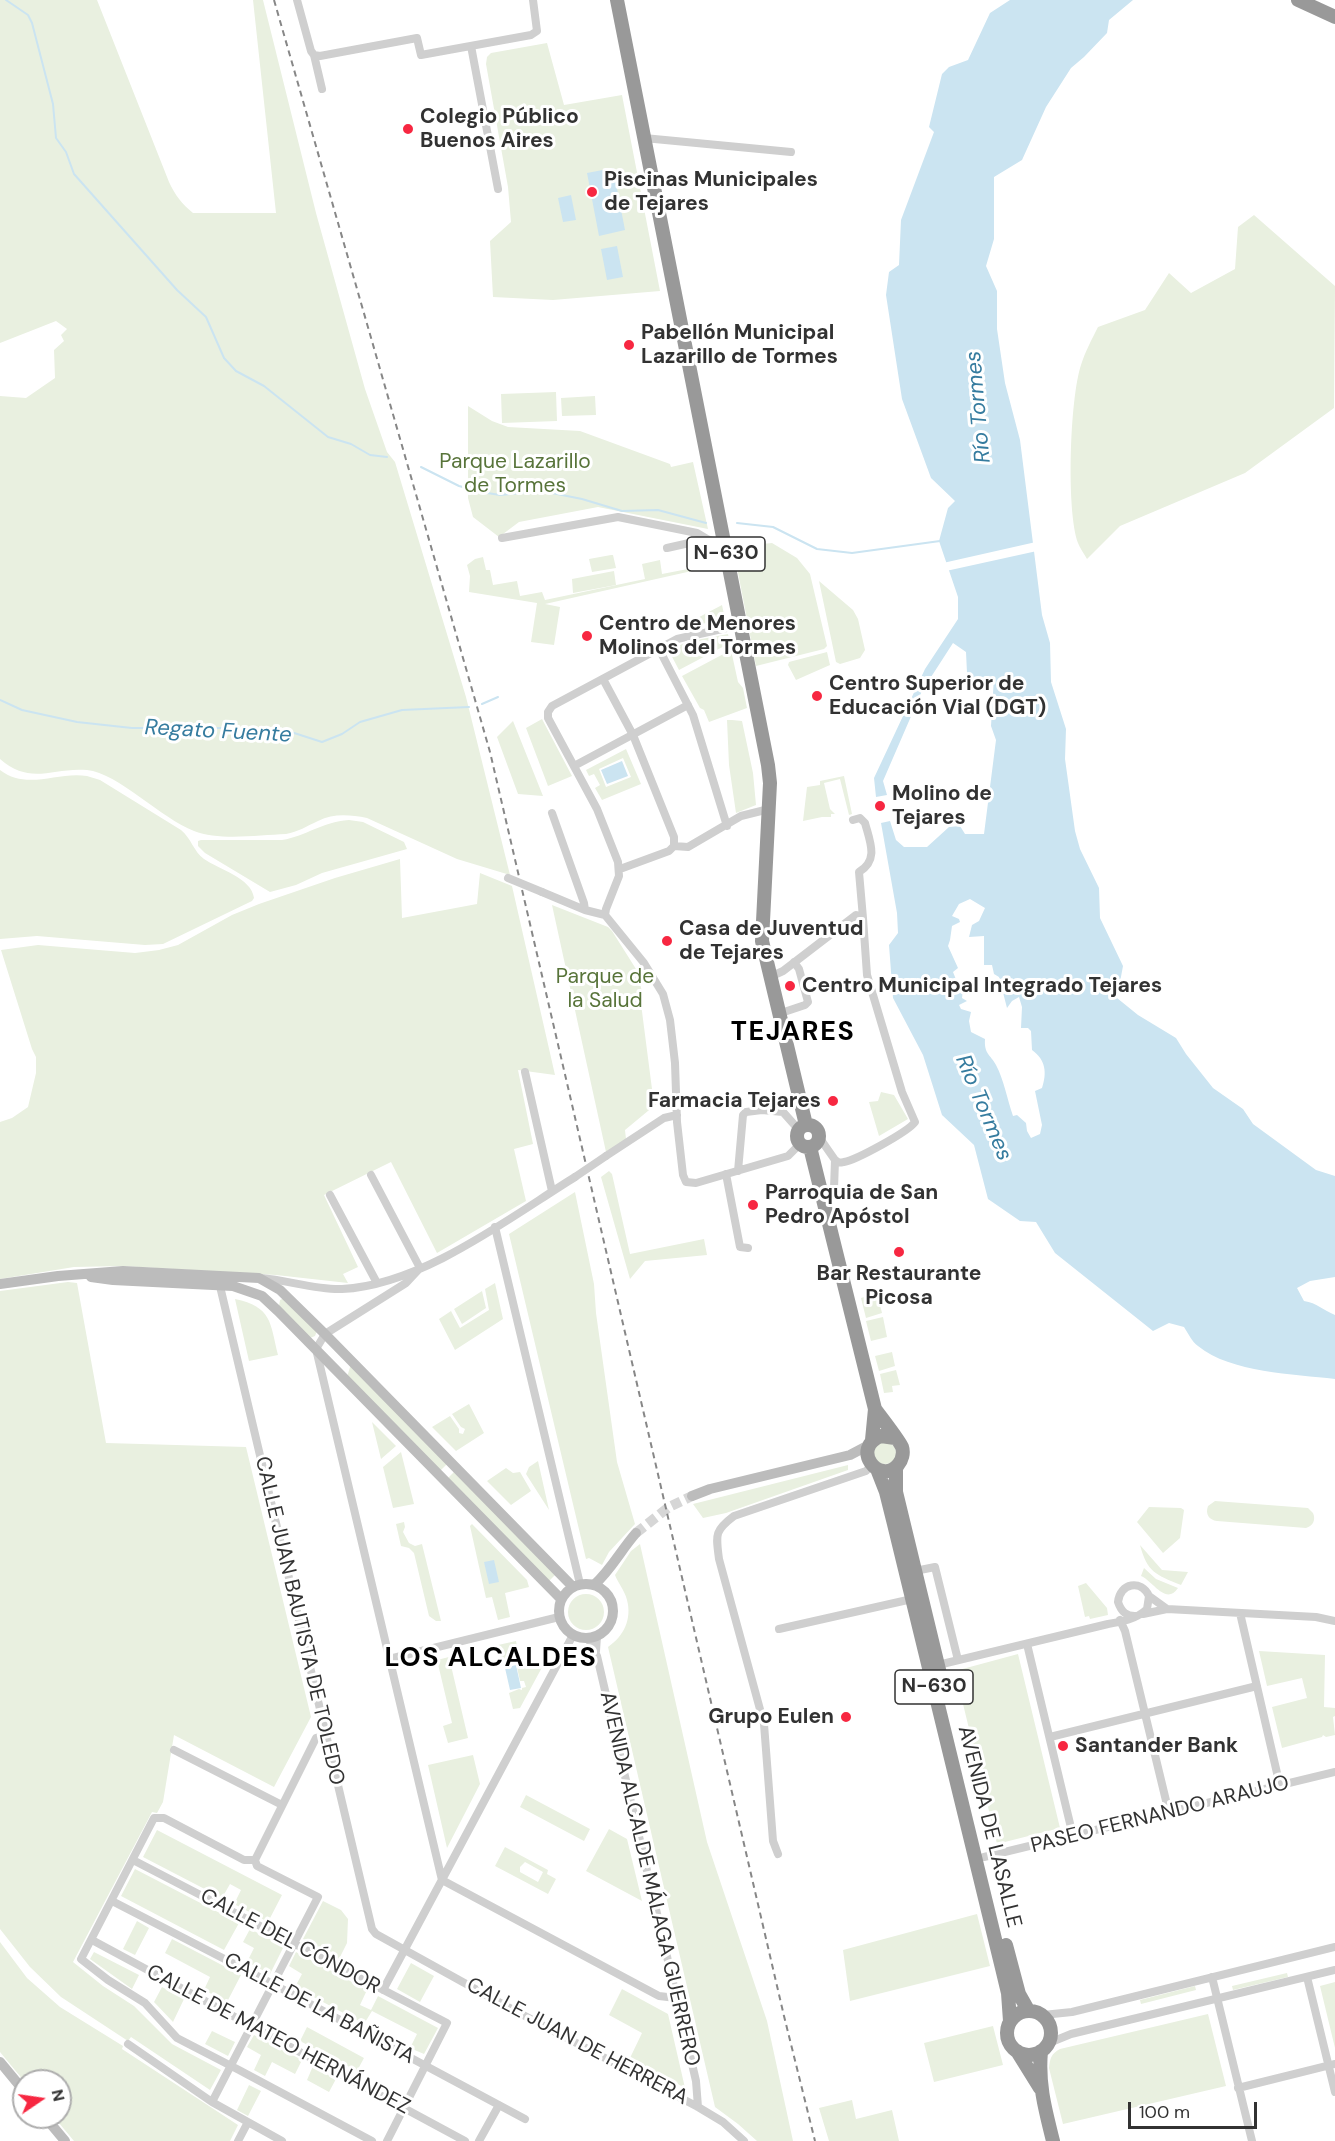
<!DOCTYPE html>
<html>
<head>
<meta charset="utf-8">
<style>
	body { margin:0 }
	#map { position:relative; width:1335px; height:2141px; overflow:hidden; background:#fff; font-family:"DM Sans",sans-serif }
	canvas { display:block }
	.north { position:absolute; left:12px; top:2069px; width:60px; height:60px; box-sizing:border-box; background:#fff; border:2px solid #adadad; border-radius:50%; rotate:77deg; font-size:16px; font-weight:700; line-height:24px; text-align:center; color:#323232 }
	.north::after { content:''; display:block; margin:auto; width:21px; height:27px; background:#f72741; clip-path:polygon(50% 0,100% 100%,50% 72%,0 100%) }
	.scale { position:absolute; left:1128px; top:2102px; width:129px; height:27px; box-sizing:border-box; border:3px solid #323232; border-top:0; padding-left:8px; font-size:18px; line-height:21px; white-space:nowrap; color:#323232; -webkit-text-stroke:4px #fff; paint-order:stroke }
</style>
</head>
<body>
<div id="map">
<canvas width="1335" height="2141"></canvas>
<div class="north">N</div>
<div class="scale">100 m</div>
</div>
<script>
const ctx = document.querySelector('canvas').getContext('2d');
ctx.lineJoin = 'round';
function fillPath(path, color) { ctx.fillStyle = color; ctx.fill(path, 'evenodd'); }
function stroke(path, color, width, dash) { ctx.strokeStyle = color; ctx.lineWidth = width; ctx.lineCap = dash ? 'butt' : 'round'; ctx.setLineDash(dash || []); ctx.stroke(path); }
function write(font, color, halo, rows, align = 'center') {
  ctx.font = font + ' "DM Sans",sans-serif'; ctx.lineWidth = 6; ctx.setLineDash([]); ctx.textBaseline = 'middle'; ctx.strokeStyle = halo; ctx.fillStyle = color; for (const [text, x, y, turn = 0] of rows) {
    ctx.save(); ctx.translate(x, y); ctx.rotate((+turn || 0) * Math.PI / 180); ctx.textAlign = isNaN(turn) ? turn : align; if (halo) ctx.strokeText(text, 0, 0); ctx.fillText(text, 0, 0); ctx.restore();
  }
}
const green = new Path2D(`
	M0,0H97L169,182C175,195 182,204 193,213H276L253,0H263L316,213L365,389L387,452L395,462L466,697L510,875L457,859L367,818C350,815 334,813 318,821C307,826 298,832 286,834C259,835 219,841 194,831C162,819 118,773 87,770C52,767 31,786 0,759V396L26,398L55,378L54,350L64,341L61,335L67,329L56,321L0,343Z
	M547,43L564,105L622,95L660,291L553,300L493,297L490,241L511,222L508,187L486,64L487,57L491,53Z
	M1254,215L1335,286L1334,408L1245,473L1120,526L1087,559C1084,554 1080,548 1078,543C1066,509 1070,398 1081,365C1085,352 1092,339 1098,327L1145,310L1169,273L1191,293L1235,269L1238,227Z
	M556,392L557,421L502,423L501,394Z
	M595,396L596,415L562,416L561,398Z
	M468,406L492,421L508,427L580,431L670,464L671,467L693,462L708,529L598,507L519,522L499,537L473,517L468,498Z
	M772,543L797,558L810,574L827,646L824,649L756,666L735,557C739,545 760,544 772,543Z
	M704,547L711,550L714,566L545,604L560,607L554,645L531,642L537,603L469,592L470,576L467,565L475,559L483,557L486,570H490L493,585L517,581L520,596L542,592L545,600L645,579L642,564L660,560L662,574L693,568L691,556L697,554L695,549Z
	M611,555H613L616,568L592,572L589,559Z
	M614,571L616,585L573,593L572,579Z
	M819,581L853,610L858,619L865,650L860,658L840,664L836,662Z
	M722,605L725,619L687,627L686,624Z
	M728,634L730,643L679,670L669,651L686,642Z
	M731,650L738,682L743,688L747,708L709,722L704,710L700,708L682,676Z
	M827,652L830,665L796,680L788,665L789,662Z
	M542,719L572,776L548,786L526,728Z
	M732,720L742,721L753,773L756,805L736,813L729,765L727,720Z
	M513,721L543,796L518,794L497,737Z
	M626,749L641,784L602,800L595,788L600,785L594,774L589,776L586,770ZM623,758L631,777L606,787L599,769Z
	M0,770C27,791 58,771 87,776C91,777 96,779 100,780L181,830C191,838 194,852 204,859C218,869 252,878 254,898L252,901L163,944L145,945L37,936L0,939Z
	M844,776L852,814L849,815L840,779L824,783L830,809L835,814H831V817H822L803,821L807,787L820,785V781Z
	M349,820L363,822L404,842L407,849L322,873L296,885L270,892L205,853L198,846V841L201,840H282C307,836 321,822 349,820Z
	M400,859L402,918L477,904L480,873L512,886L555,1075L518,1070L533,1144L514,1149L526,1201L437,1253L391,1162L324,1195L358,1267L343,1274L348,1283L276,1275L123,1266L74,1267L0,1279V1122L12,1118L28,1107L36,1073V1057L32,1049L1,950L38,945L135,953L159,950L178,945L232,915L259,904L335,878Z
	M552,905L608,927L612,931L636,969L643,995L640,996L652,1089L660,1101L625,1130L626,1139L606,1152Z
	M881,1092L894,1095L908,1119L879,1136L869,1102L878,1101Z
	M609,1171L612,1174L630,1254L704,1239L707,1255L645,1261L630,1279L601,1177Z
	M575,1192L594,1284L596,1313L617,1462L635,1524L609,1552L602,1565L589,1558L586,1559L509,1234Z
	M68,1282L77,1283L106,1443L246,1447L311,1717L274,1787L174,1735L163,1802L157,1813L152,1812L73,1962L103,1986L134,2006L172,2044L221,2070L210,2090L131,2037L128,2041L61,1997L30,1967L0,1929V1291Z
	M495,1283L503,1319L455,1350L439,1319L451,1311L460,1328L489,1310L485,1289Z
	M482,1291L486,1308L462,1324L454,1309Z
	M877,1293L882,1313L866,1318L861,1298Z
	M284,1298L317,1331L315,1336L310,1338L279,1306L280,1300Z
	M235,1299C272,1307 270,1322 278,1355L249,1361Z
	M883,1317L887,1337L871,1341L866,1321Z
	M892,1352L895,1366L879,1371L875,1356Z
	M351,1364L448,1463L440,1471L347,1377Z
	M896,1370L900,1385L892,1386L893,1392L884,1393L880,1374Z
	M469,1404L484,1433L456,1451L432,1427L450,1416L459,1429V1433L463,1434L465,1429L461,1427L452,1414Z
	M372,1422L396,1446L381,1459Z
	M874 1453a11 11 0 1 1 22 0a11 11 0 1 1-22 0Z
	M401,1452L414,1504L393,1508L383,1467Z
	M538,1461L549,1510L526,1474L529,1467Z
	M848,1465V1470L726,1513L703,1518L693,1504Z
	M506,1468L513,1473L520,1472L531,1491L511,1505L487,1481Z
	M455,1471L556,1574L548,1582L447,1479Z
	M1215,1501L1308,1508L1313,1513C1316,1520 1313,1526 1306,1528L1217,1521C1209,1520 1205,1514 1208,1506Z
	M1149,1507L1181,1508L1184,1510L1180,1538L1163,1553L1137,1522Z
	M404,1522L405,1527L403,1532L409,1543L415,1546L422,1544L441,1621H436L429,1616L414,1553L409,1548L401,1546L396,1524Z
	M472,1524L527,1580L529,1587L505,1593L510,1617L498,1620L492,1597L486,1598L470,1526Z
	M640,1544L707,1842L767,2021L793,2141H757L738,2124L715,2107L608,1647C624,1636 632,1619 627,1600C625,1591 617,1581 615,1575L631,1551Z
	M1140,1545L1162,1570L1188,1572L1181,1585C1156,1575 1147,1572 1140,1545Z
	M1144,1568L1156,1579L1178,1588C1166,1606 1153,1581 1141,1576Z
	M1086,1583L1107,1608L1108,1615L1090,1619L1089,1616L1085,1617L1078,1586Z
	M568 1612a18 18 0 1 1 36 0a18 18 0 1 1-36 0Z
	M516,1641L521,1666L546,1660L520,1708L513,1709L509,1693L519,1689L522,1690V1688L526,1687L524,1681H520L516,1663L507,1662L508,1664L503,1666L498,1645Z
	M1259,1651L1325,1655L1324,1707L1335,1708V1716L1333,1717L1335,1735L1326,1737L1323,1735L1322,1737L1282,1748L1272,1707L1307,1698L1302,1678L1267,1686Z
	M1018,1654L1060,1828L997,1844L955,1671Z
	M449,1657L468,1738L448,1743L443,1726L452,1723L437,1660Z
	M473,1755L480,1784L447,1848L428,1765Z
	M526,1795L590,1829L584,1841L520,1807Z
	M609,1829L627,1839L642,1901L586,1871Z
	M157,1830L282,1895L268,1922L234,1904L241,1890L230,1884L222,1898L143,1857Z
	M505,1847L548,1870L547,1874L556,1879L548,1894L495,1866ZM525,1862L543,1872L538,1882L520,1872V1867Z
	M135,1869L239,1923L224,1950L121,1896Z
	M323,1901L341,1910L348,1919L347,1943L339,1959L303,1939Z
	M977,1914L990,1966L850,2001L843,1950Z
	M137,1921L149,1928L135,1955L123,1949Z
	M250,1929L284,1946L270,1974L247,1962L254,1948L243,1942Z
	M172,1939L241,1975L227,2002L204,1990L210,1977L165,1953Z
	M0,1942L27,1978L60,2007L123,2046L122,2049L238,2125L230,2141H74L54,2117H60V2081H24L0,2052Z
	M94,1952L139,1975L132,1989L90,1959Z
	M296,1952L367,1990L360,2005L371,2010L378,1996L438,2028L424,2054L410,2048L417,2034L372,2011L364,2024L295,1987L302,1974L289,1966Z
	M411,1963L434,1976L420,2002L397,1989Z
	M1287,1973L1288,1977L1233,1990L1232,1986Z
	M1335,1982V2048L1320,1986Z
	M1195,1986L1196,1990L1141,2004L1140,2000Z
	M162,1987L184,1999L173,2022L154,2002Z
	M622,1989L668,2014L685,2088L630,2058L642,2033L609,2015Z
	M1208,2014L1226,2086L1063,2124L1049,2068C1050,2058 1051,2054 1060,2049Z
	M993,2026L1003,2065L934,2082L924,2043Z
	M307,2027L364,2058L357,2071L300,2041Z
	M212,2031L235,2042L228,2056L205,2044Z
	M254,2035L302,2060L295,2074L272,2062L265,2076L254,2070L261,2055L247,2047Z
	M313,2066L336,2079L329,2092L307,2080Z
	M249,2085L261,2091L248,2116L237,2110Z
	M852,2100L856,2119L892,2110L899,2141H829L819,2108Z`);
const water = new Path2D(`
	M1010,0H1133L1109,20L1107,33L1084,57L1071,68L1046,107L1022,160L994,177V239L986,266L997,291V329L1005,383L1020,440L1042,615L1050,643L1051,682L1066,729L1065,759L1075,831L1080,849L1099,888L1100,918L1123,966L1117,998L1138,1015L1176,1038L1186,1054L1213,1088L1243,1109L1253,1124L1316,1170L1335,1176V1277L1310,1281L1297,1288L1304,1301C1317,1303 1323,1310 1335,1315V1379C1294,1374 1231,1373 1198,1346C1192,1342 1188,1333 1184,1327L1169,1323L1153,1331L1055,1253L1036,1222L1020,1221L988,1199L974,1145L942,1115L923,1055L893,998L889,945L898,933L897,913L881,823L890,821L896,840L904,847H927L949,827L960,826L965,834H984L996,740L991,726L994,677L974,685L967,673L966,652L953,643L922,691L883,781L887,795L876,797L874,778L925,669L958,619V597L939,541L948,508L955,501L931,478L902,399L886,295L889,272L899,265L901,220L934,132L929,127L942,74L949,67L968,60L990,13ZM970,899L985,908L979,921L972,925L969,937L984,936V965H992L994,974L999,977L1007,1008L1012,1001L1019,997L1022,1007L1021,1028H1028L1031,1031L1032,1050C1046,1060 1047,1073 1042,1088L1035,1091L1042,1125L1040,1134L1031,1138L1027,1131L1026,1123L1017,1115L1013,1116C1007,1099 1004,1080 996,1065C990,1054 984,1054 985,1039L971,1032L969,1021L971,1012L961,1009L959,1005L967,1001L962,998L964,983L957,982L953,972L958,968L948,946L950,940L952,926L960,922L959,919L952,916L959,904Z
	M613,168L625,230L599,236L587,173Z
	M571,195L576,220L563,222L558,198Z
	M617,246L623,277L607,280L601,249Z
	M622,761L628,776L607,784L601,770Z
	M494,1560L499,1582L489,1584L484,1562Z
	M516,1665L521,1688L510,1690L505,1668Z`);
const pier = new Path2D(`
	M1036,542L1037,551L946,571L943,563Z`);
const stream = new Path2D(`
	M6,0L28,15L32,23L53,104L56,138L66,152L74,174L177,290L206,317L224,358L236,371L264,386L328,437L351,444L370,455L387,457
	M421,467L459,486L481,492L500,495L542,491L582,499L622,511L658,510L706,523
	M737,523L773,527L817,549L852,553L940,541
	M0,700L22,710L77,722L132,728H227L291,732L322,742L342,734L360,722L402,710L469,707
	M482,704L498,697`);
const secondaryTunnel = new Path2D(`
	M636,1533L669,1507L692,1496`);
const street = new Path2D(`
	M297,0L311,51L314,55L322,89
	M471,46L498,189
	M314,55L320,56L417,38L421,55L531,35L537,31L533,0
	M644,138L791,152
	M502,538L618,517L697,533L707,539L724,544
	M667,548L707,539
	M659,649L693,715L727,826
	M603,679L633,735L674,837V846
	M574,766L688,705
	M552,813L584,903L585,910
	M853,820L860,818L865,823C870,842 879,860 859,872L863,918
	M620,869L669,851L674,846L688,847L741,816L769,809
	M542,892L585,910L605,915L644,963L663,994L670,1020L675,1063L677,1122L683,1175L686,1182L696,1183L788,1156L800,1144
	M605,915L606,909L619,876L618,862L597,809L548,718V712L552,706L677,639L740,625
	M770,977L783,971L856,915L863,918L867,975L902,1092L915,1122C908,1132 856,1160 844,1162C839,1163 840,1163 835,1160
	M778,1014L805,1005L808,1002L799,969L794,962
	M525,1072L552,1191
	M819,1137L835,1160L834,1189L830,1194L823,1196
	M606,1156L664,1118L677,1115
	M738,1171L743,1115L746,1112L762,1110L783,1112L799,1130
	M726,1174L740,1247L748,1248
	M371,1175L420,1268
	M330,1195L377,1283
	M495,1227L580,1584
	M420,1268L406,1283L325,1334L316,1349L442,1880
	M261,1278C288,1280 315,1290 342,1289C422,1285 509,1218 575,1177
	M219,1282L372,1929L376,1934L506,2006L698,2107L723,2122L744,2141
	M915,1571L935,1567L958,1660
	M1149,1596L1167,1609
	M1240,1613L1280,1786
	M1143,1614L1167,1609L1316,1617L1335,1621
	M1120,1620L1125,1631L1169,1813
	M779,1629L912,1599
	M588,1638L597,1656L696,2081L698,2107
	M1027,1644L1073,1836
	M596,1651L597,1636
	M389,1659L559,1617
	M938,1665L1108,1624C1121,1622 1137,1619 1147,1609L1149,1596C1141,1579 1120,1583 1118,1602C1121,1611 1126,1617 1137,1616
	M1050,1737L1257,1686
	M174,1750L282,1805
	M778,1854L773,1841L764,1724L719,1559C716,1535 714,1531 734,1516L866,1471L872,1465
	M984,1857L1335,1772
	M133,1860L447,2023L387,2141
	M255,1860L316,1738L326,1736
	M442,1880L659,1996L676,1998
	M112,1901L273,1984L525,2119
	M92,1940L465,2141
	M1212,1977L1252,2141
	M1307,1977L1335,2092
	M383,1990L573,1635
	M1043,2015L1072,2012L1335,1947
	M1049,2043L1071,2034L1335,1970
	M128,2044L212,2102L282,2141
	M1238,2088L1335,2064
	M212,2102L318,1897L257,1866L255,1860H244L164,1818H154L81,1959L108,1980L145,2003L177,2038L239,2070L372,2141
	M238,2141L248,2122
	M479,2141L499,2105`);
const secondary = new Path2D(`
	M91,1277L113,1280L233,1286L262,1296L278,1311L561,1599
	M0,1284L58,1276L123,1271L259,1278L280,1290L325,1334L573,1587
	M692,1496L710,1489L850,1455L869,1445
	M559 1611a27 27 0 1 1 54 0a27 27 0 1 1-54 0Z
	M594,1585C611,1570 621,1550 636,1533
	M0,2062L24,2091
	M45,2117L65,2141`);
const highway = new Path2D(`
	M617,0L768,765L770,783L762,941L806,1125
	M1298,0L1335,17
	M797 1136a11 11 0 1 1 22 0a11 11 0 1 1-22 0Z
	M810,1147L875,1409L872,1440
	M875,1409C881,1417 899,1440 902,1447C904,1453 902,1460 898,1465C879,1486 850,1448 881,1436L895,1438
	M896,1467V1492L941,1678
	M877,1469L886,1492L894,1524L1002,1968L1008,1993L1010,2021
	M1006,1945L1019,1994L1028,2010
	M1007 2033a22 22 0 1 1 44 0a22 22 0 1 1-44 0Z
	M1017,2051L1040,2088
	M1041,2051C1038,2084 1045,2109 1053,2141`);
const rail = new Path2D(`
	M274,0L490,752L784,2016L815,2141`);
const streetBridge = new Path2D(`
	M508,878L542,892
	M575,1177L606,1156`);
const markers = [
	[408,129,6,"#f72741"],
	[592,192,6,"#f72741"],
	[629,345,6,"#f72741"],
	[587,636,6,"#f72741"],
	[817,696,6,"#f72741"],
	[880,806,6,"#f72741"],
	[667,941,6,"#f72741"],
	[790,986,6,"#f72741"],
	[833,1101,6,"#f72741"],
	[753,1205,6,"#f72741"],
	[899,1252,6,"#f72741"],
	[846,1717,6,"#f72741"],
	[1063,1746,6,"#f72741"]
];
const shields = [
	[726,554,78],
	[934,1687,78]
];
const shieldNames = [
	["N-630",726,554],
	["N-630",934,1687]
];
const poiNames = [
	["Colegio Público",420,117],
	["Buenos Aires",420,141],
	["Piscinas Municipales",604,180],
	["de Tejares",604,204],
	["Pabellón Municipal",641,333],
	["Lazarillo de Tormes",641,357],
	["Centro de Menores",599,624],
	["Molinos del Tormes",599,648],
	["Centro Superior de",829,684],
	["Educación Vial (DGT)",829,708],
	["Molino de",892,794],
	["Tejares",892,818],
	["Casa de Juventud",679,929],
	["de Tejares",679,953],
	["Centro Municipal Integrado Tejares",802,986],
	["Farmacia Tejares",821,1101,"right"],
	["Parroquia de San",765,1193],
	["Pedro Apóstol",765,1217],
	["Bar Restaurante",899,1274,"center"],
	["Picosa",899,1298,"center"],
	["Grupo Eulen",834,1717,"right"],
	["Santander Bank",1075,1746]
];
const parkNames = [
	["Parque Lazarillo",515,462],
	["de Tormes",515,486],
	["Parque de",605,977],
	["la Salud",605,1001]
];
const streetNames = [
	["CALLE JUAN BAUTISTA DE TOLEDO",299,1621,77],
	["PASEO FERNANDO ARAUJO",1160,1815,-14],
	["AVENIDA DE LASALLE",989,1827,76],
	["AVENIDA ALCALDE MÁLAGA GUERRERO",649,1879,77],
	["CALLE DEL CÓNDOR",290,1942,28],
	["CALLE DE LA BAÑISTA",319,2009,28],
	["CALLE DE MATEO HERNÁNDEZ",278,2040,28],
	["CALLE JUAN DE HERRERA",577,2042,28]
];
const waterNames = [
	["Río Tormes",979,407,-95],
	["Regato Fuente",218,732,3],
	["Río Tormes",983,1108,67]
];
const districtNames = [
	["TEJARES",793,1033],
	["LOS ALCALDES",491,1659]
];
fillPath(green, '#e9f0e0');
fillPath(water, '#cbe4f1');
fillPath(pier, '#fff');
stroke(stream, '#cbe4f1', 2);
stroke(secondaryTunnel, '#d6d6d6', 10, [10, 5]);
stroke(street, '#cfcfcf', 8);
stroke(secondary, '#bcbcbc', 10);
stroke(highway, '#999', 14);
stroke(rail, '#878787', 2, [6, 4.5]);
stroke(streetBridge, '#cfcfcf', 8);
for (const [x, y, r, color] of markers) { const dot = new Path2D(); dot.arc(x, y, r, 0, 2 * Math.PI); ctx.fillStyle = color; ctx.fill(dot); stroke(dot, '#fff', 2); }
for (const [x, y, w] of shields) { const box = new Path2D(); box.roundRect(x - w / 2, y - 17, w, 34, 4.5); ctx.fillStyle = '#fff'; ctx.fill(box); stroke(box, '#323232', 1.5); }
write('bold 20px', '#323232', null, shieldNames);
write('bold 21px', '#323232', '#fff', poiNames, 'left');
write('21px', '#58743a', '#fff', parkNames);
write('21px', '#323232', '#fff', streetNames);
write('italic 22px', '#367c9f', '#fff', waterNames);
ctx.letterSpacing = '1.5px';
write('bold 27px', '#000', '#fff', districtNames);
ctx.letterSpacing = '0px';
</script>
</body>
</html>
